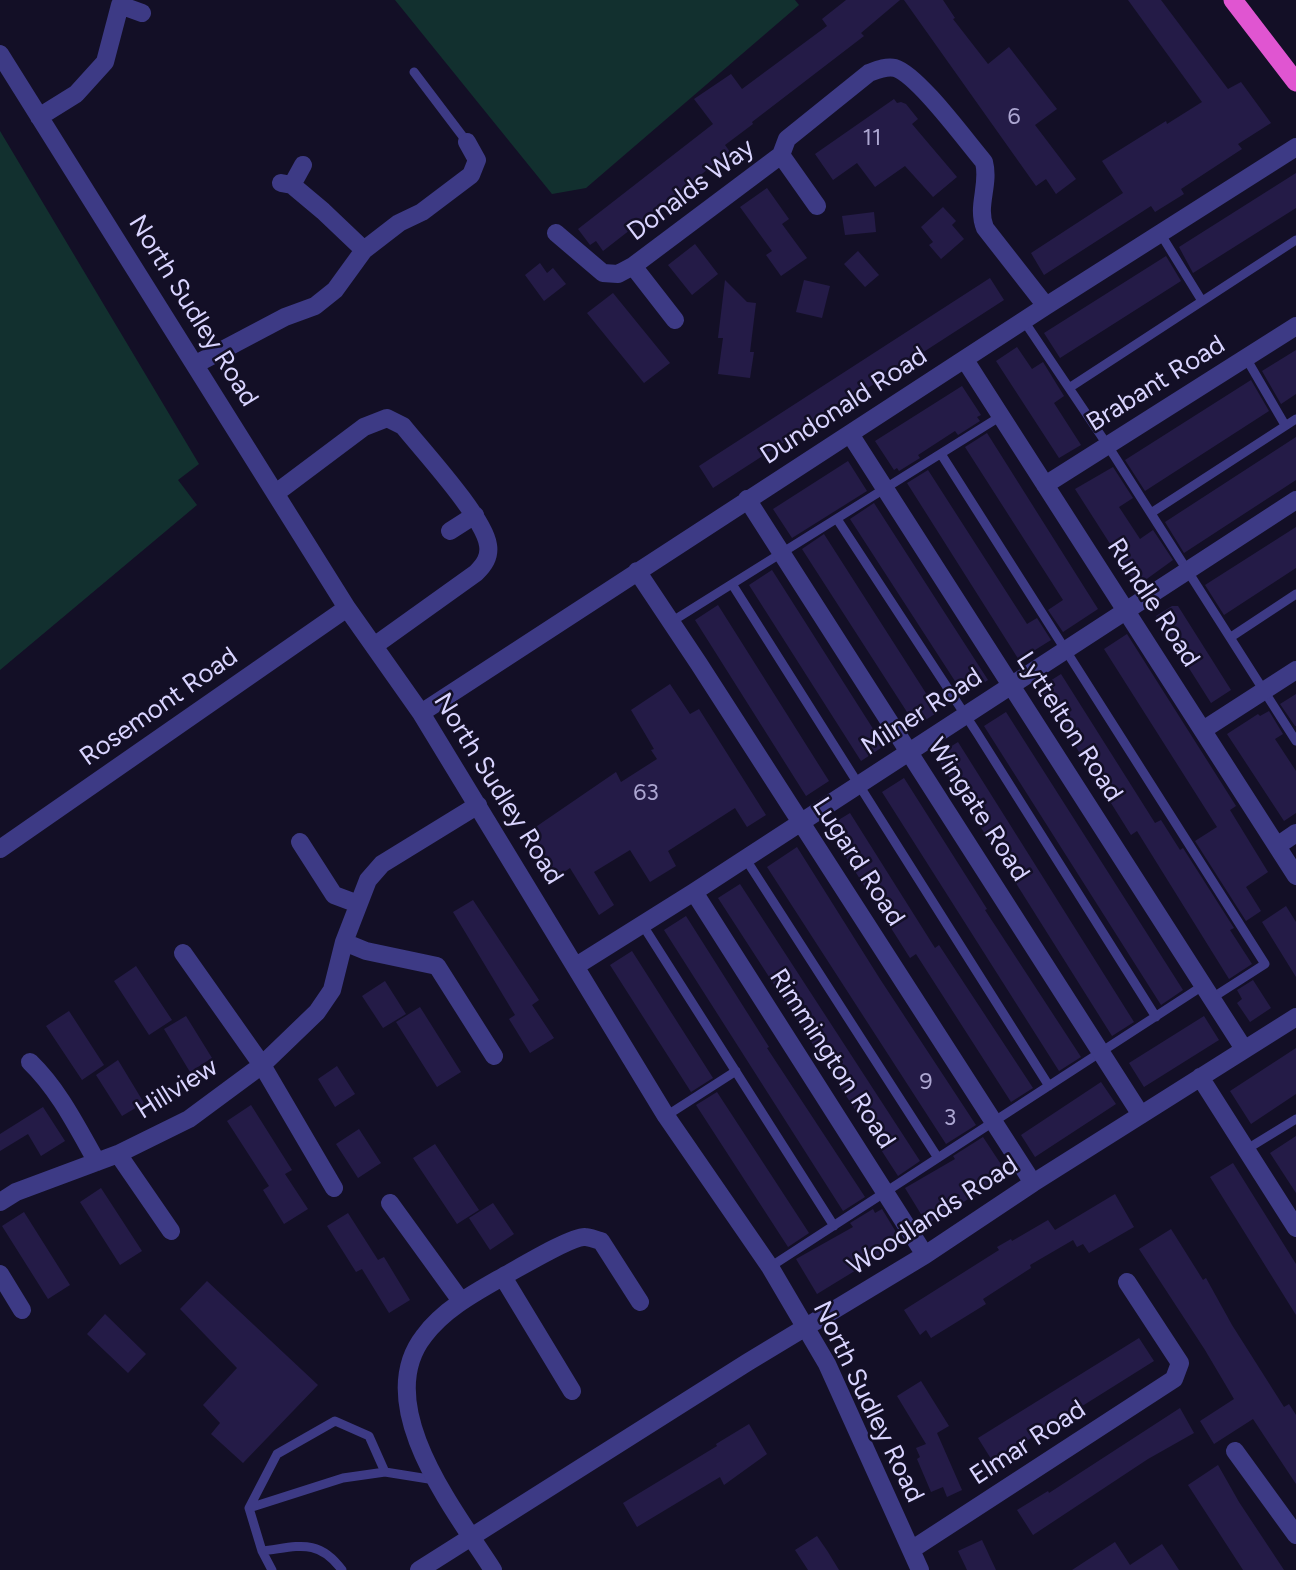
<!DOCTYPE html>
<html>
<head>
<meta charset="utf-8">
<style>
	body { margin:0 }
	canvas { display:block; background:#130f26 }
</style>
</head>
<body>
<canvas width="1296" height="1570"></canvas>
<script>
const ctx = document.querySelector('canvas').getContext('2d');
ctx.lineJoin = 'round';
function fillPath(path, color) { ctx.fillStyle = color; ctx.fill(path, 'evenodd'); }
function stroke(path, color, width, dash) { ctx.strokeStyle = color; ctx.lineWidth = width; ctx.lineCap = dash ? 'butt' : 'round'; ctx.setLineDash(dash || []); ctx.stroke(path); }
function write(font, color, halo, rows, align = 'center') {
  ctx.font = font + ' Figtree,sans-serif'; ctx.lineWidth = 5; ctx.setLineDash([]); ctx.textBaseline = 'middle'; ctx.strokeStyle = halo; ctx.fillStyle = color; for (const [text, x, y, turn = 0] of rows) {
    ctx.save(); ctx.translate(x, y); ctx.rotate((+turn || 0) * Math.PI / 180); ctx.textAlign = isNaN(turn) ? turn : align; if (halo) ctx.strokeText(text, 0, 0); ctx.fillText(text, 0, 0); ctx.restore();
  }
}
const green = new Path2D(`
	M395,0H795L799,5L586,188L552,194Z
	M0,131L199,464L178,480L197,505L0,670Z`);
const building = new Path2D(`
	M846,0H900L861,33L864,36L752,122L753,124L725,145L730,152L603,251L596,241L590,245L578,229L713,124L694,99L731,74L742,89L827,26L822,19Z
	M904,0H943L955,18L953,19L988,64L1009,47L1057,109L1035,125L1076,179L1056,194L1046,179L1036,186Z
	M1128,0H1161L1228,89L1241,82L1271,123L1238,144L1242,149L1181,189L1184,194L1155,212L1151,206L1044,275L1031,253L1123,193L1102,161L1166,121L1167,124L1202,102Z
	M894,99L897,103L901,102L906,104L918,119L912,124L957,177L933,197L905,166L875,187L857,163L833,180L815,154Z
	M1296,173V208L1193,273L1179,247Z
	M767,188L789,219L782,224L807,258L781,276L766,255L772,251L740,207Z
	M943,207L956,221L952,225L964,239L941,259L929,245L933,242L921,227Z
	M874,212L876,232L845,235L842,216Z
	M695,244L718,274L692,295L668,265Z
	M858,251L879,275L865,287L844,264Z
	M1166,256L1181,281L1060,358L1044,333Z
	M540,263L547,273L553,268L566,284L544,301L525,275Z
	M990,278L1004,300L713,488L699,466Z
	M725,280L747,302L756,303L750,352H754L750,378L718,374L723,338H718Z
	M804,280L830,286L822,318L796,312Z
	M613,293L670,363L644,383L587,313Z
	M1017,347L1032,369L1043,362L1064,396L1054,403L1081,445L1059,458L996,361Z
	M1296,350V394L1281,404L1262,371Z
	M1251,380L1269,411L1145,491L1125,460Z
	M962,386L981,415L977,417L980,421L958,435L955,431L918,455L920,458L899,471L897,468L894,470L875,441Z
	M987,433L1098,609L1063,632L1048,610L1063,600L965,447Z
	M1296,437V480L1184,553L1165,522Z
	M848,461L867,491L792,538L773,509Z
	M1113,467L1133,498L1119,507L1140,539L1153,530L1173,560L1137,586L1075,489Z
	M928,470L1027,624L1037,618L1051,640L1019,660L907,483Z
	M874,503L988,680L964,695L850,519Z
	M1296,527V568L1224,615L1205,585Z
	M824,534L938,712L916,726L802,549Z
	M772,570L884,746L861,761L749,585Z
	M718,605L829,781L806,796L695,620Z
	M1172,606H1178L1231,690L1211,703L1156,616Z
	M1127,634L1236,806L1230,810L1268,872L1246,887L1261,911L1246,921L1195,841L1217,827L1104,649Z
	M1061,674L1155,823L1161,820L1180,850L1183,848L1234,928L1230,930L1252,964L1229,979L1137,831L1131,835L1039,688Z
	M670,684L690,714L699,709L766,815L747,827L735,808L668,851L676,866L650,882L630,850L594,872L614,905L599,915L570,868L552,880L524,835L616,772L621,782L657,759L651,750L654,749L631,710Z
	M1296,694V726H1295L1280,704Z
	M1269,711L1283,734L1275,739L1296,771V813L1284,821L1227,734L1258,714L1260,716Z
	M1006,712L1183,990L1161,1005L984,726Z
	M958,742L1134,1022L1112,1036L936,756Z
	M904,778L987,909L985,910L1081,1057L1059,1071L882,792Z
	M850,813L935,948L939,945L1033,1088L1011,1102L916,954L910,958L827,827Z
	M797,847L880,979L976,1125L946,1144L767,867Z
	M740,884L920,1161L898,1176L718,898Z
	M473,900L539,1000L532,1005L554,1038L530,1053L509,1019L515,1015L453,912Z
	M1286,906L1296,922V977L1262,922Z
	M686,916L769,1047L767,1048L865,1197L843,1211L664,930Z
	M632,951L713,1078L691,1092L610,965Z
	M136,966L172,1020L149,1035L114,981Z
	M1253,980L1271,1008L1250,1022L1237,1003L1242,999L1237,990Z
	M385,981L406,1014L383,1028L362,996Z
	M420,1007L461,1072L437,1087L396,1022Z
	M69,1011L104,1065L82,1080L46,1026Z
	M186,1016L212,1058L190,1072L164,1029Z
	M1204,1016L1219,1040L1144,1087L1129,1063Z
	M1296,1048V1094L1251,1124L1230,1091Z
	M118,1060L144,1103L122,1116L96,1075Z
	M337,1066L355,1094L335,1107L318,1079Z
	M1101,1082L1116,1104L1035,1157L1021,1135Z
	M717,1092L809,1233L788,1247L696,1105Z
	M251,1105L292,1170L285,1174L308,1209L284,1224L263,1190L269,1186L227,1121Z
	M43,1107L65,1141L41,1156L28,1134L0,1151V1134Z
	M359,1129L381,1163L358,1178L336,1144Z
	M1296,1136V1193L1270,1153Z
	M983,1137L1008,1175L927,1224L905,1188L955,1159L953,1156Z
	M435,1144L479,1210L457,1224L413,1158Z
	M1233,1163L1296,1264V1315L1210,1177Z
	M101,1188L142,1251L120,1265L80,1202Z
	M1115,1194L1134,1227L1089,1253L1083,1244L1077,1247L1073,1240L1030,1265L1031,1268L983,1299L986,1304L931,1338L926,1330L920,1335L904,1310L999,1250L997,1247L1011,1239L1012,1241L1048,1220L1055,1230Z
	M493,1203L514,1234L490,1250L469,1218Z
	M873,1209L875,1213L882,1209L902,1242L817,1294L796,1259L853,1227L850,1223Z
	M24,1212L70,1285L48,1299L2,1226Z
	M348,1213L378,1260L384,1257L410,1300L389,1313L362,1269L356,1272L327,1226Z
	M1171,1229L1203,1280L1206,1278L1232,1325L1284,1407L1289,1404L1296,1415V1484L1253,1419L1214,1444L1200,1421L1234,1399L1205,1350L1139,1249Z
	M207,1281L318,1385L243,1463L211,1434L220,1423L203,1405L237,1368L180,1309Z
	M105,1314L146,1354L128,1373L87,1334Z
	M1139,1338L1154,1361L993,1462L978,1438Z
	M921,1381L949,1426L937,1433L962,1490L947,1497L943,1487L931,1492L917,1459L920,1457L916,1448L926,1444L897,1396Z
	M1180,1408L1194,1433L1148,1459L1033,1535L1017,1510L1048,1491L1049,1493Z
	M749,1424L767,1454L724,1485L720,1477L637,1527L623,1503L717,1446L716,1444Z
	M1218,1465L1239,1502L1284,1570H1243L1188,1485Z
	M817,1536L828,1552L839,1570H808L795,1550Z
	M982,1540L996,1570H967L958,1551Z
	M1115,1542L1130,1565L1162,1544L1179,1570H1072Z`);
const service = new Path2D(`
	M414,72L467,142
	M1160,233L1202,301
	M1024,321L1108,446L1296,741
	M1246,358L1285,425
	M1069,388L1296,240
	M941,454L1265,964L1212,998
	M1151,513L1296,419
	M837,519L977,733L1156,1017
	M732,584L1049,1086
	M671,622L1001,416
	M1231,637L1296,594
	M745,858L938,1158
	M642,924L834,1226
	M666,1116L736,1071
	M1247,1149L1296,1119
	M770,1267L1204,985
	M249,1508L277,1454L335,1421L369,1436L385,1472
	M262,1551C297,1547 318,1537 342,1570
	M272,1570L262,1551L249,1508L343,1478L385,1472L435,1480`);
const minor = new Path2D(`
	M0,54L347,608L421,713L666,1116L770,1267L827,1364L920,1570
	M39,117L76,94L105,62L120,5L142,13
	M781,155L817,206
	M281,183L292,185L303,165
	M292,185L323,211L364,250
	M556,233L603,273L618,274L633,266L781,155L787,139L869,73C877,70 886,66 895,68C918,75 966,141 984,162C990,185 976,206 985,228L1046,306
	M633,266L675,320
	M965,360L1296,876
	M196,364L285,317L315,306L335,290L364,250L399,223L422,212L471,175L477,160L467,142
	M850,434L1244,1049
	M1045,485L1296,326
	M276,493L364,427L387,418L403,426C423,451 484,517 488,545C490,557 484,565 476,573L374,646
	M747,499L1141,1115
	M450,531L475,515
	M637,571L699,664L1033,1183
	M421,713L1046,306L1296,147
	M1203,730L1296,670
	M300,842L334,895L358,904
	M1277,846L1296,833
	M0,849L347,608
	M694,892L925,1255
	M344,942L366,951L437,966L494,1056
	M183,953L262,1065L334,1188
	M576,966L694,892L1296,500
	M30,1062C59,1090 77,1127 97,1162
	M1200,1077L1296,1228
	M118,1154L171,1231
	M0,1202L16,1192L118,1154L189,1119L262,1065L317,1012L332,990L344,942L368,880L382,864L478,805
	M390,1203L461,1301
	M0,1274L22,1310
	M503,1277L572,1391
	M1235,1451L1296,1535
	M911,1550L1174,1379L1180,1363L1127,1282
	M419,1570L748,1362L925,1255L1033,1183L1296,1017
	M493,1570C456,1512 370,1405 424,1336C444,1309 476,1292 504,1276C519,1268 572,1236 585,1237C590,1237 596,1240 601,1241L640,1302`);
const trunk = new Path2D(`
	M1233,0L1296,82`);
const numberNames = [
	["6",1014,117],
	["11",872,138],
	["63",646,793],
	["9",926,1082],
	["3",950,1118]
];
const streetNames = [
	["Donalds Way",691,190,-37],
	["North Sudley Road",193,311,58],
	["Brabant Road",1156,384,-32],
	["Dundonald Road",844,406,-33],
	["Rundle Road",1153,603,57],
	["Rosemont Road",159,707,-35],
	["Milner Road",922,712,-33],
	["Lyttelton Road",1069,727,57],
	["North Sudley Road",498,789,58],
	["Wingate Road",978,810,57],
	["Lugard Road",858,862,57],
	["Rimmington Road",832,1059,57],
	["Hillview",177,1089,-32],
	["Woodlands Road",933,1216,-33],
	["North Sudley Road",868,1402,64],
	["Elmar Road",1028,1443,-33]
];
fillPath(green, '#12302f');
fillPath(building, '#241b47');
stroke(service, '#3d3a85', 9);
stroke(minor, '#3d3a85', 18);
stroke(trunk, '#e055d1', 19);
write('23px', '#aca6d1', null, numberNames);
write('26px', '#d9d4ff', '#130f26', streetNames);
</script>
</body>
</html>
